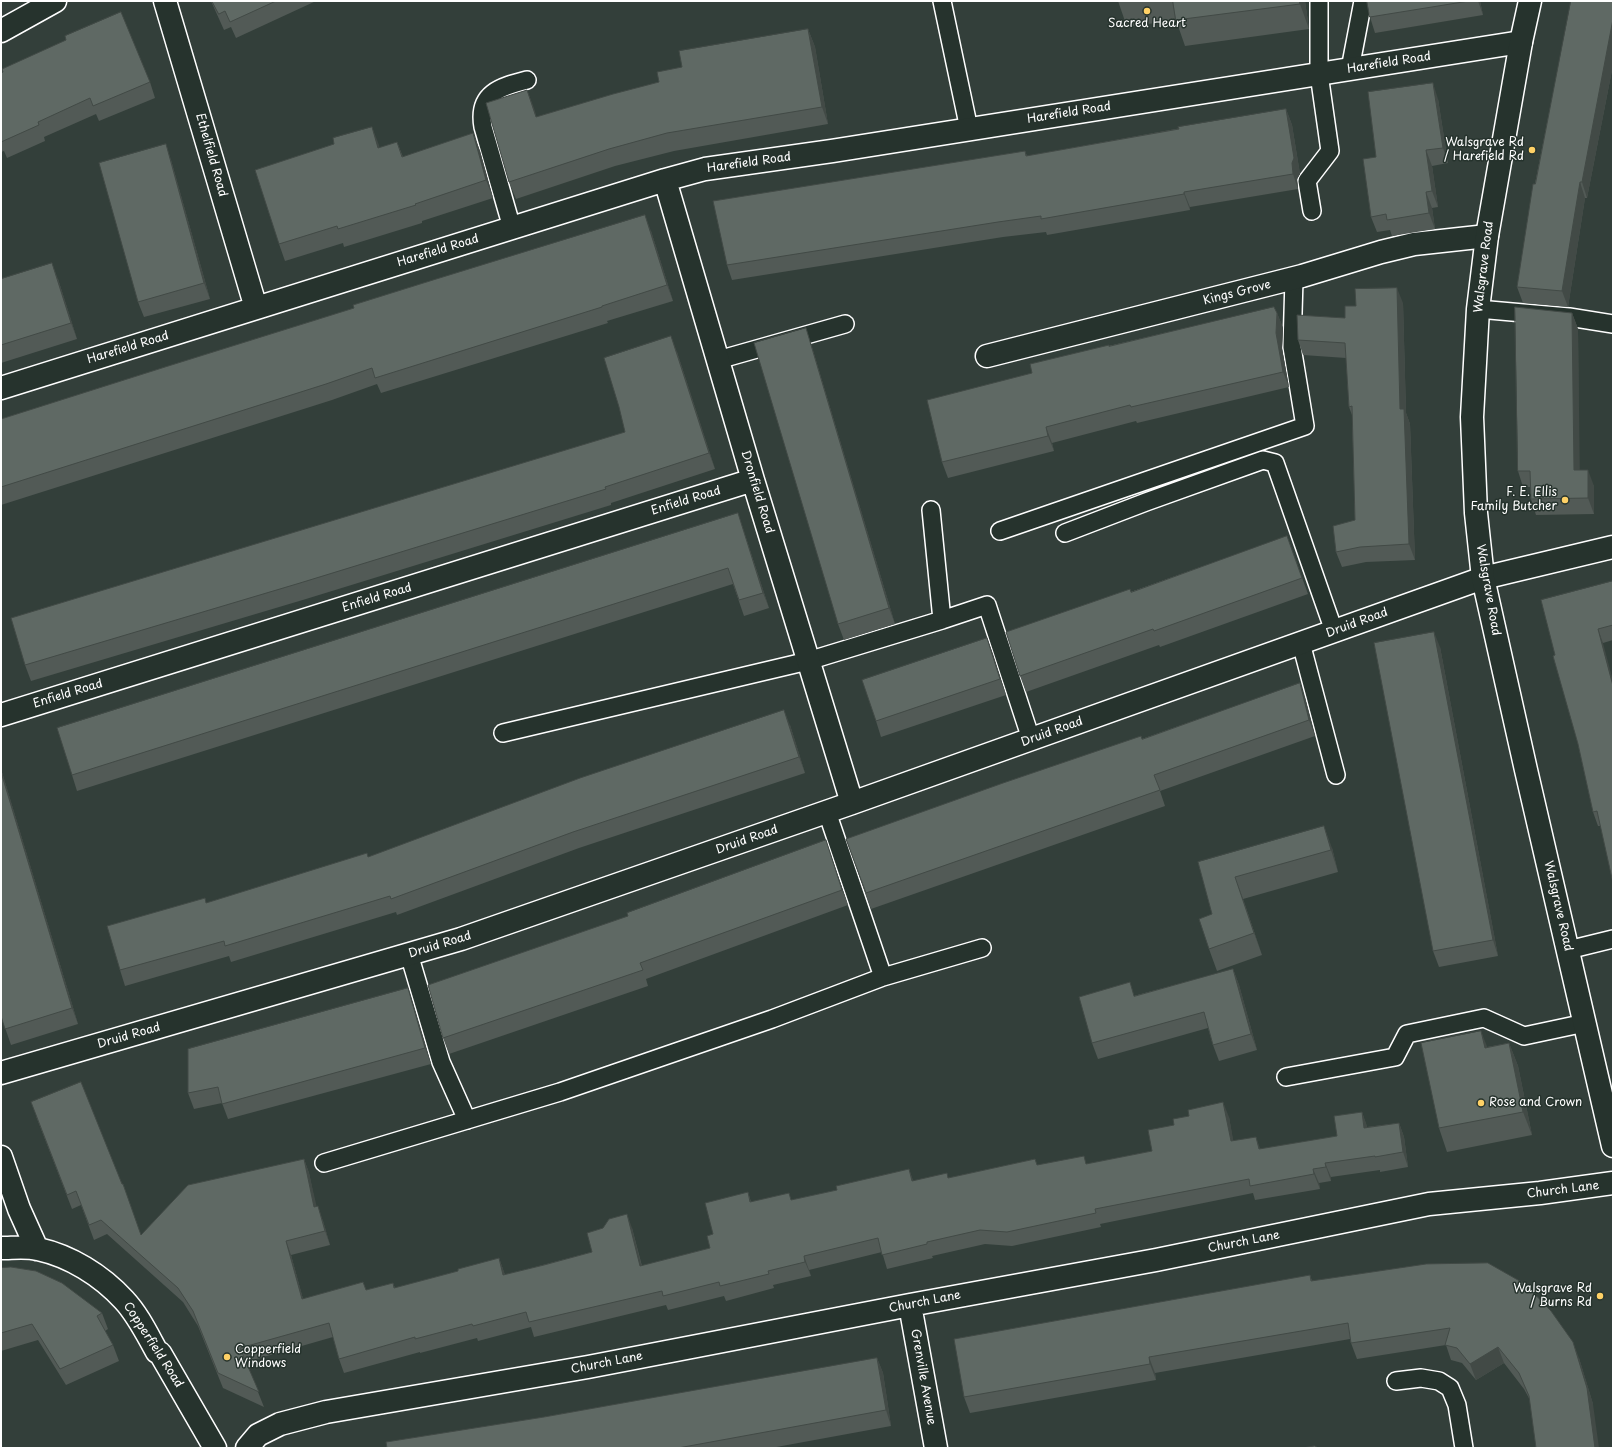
<!DOCTYPE html>
<html>
<head>
<meta charset="utf-8">
<style>
	body { margin:0 }
	#map { position:relative; width:1614px; height:1449px; overflow:hidden; background:#333f3a; font-family:"Playpen Sans",sans-serif }
	canvas { display:block }
	.frame { position:absolute; inset:0; border:2px solid #fff; pointer-events:none }
</style>
</head>
<body>
<div id="map">
<canvas width="1614" height="1449"></canvas>
<div class="frame"></div>
</div>
<script>
const ctx = document.querySelector('canvas').getContext('2d');
ctx.lineJoin = 'round';
function stroke(path, color, width, dash) { ctx.strokeStyle = color; ctx.lineWidth = width; ctx.lineCap = dash ? 'butt' : 'round'; ctx.setLineDash(dash || []); ctx.stroke(path); }
function fillPath(path, color) { ctx.fillStyle = color; ctx.fill(path, 'evenodd'); }
function write(font, color, halo, rows, align = 'center') {
  ctx.font = font + ' "Playpen Sans",sans-serif'; ctx.lineWidth = 3; ctx.setLineDash([]); ctx.textBaseline = 'middle'; ctx.strokeStyle = halo; ctx.fillStyle = color; for (const [text, x, y, turn = 0] of rows) {
    ctx.save(); ctx.translate(x, y); ctx.rotate((+turn || 0) * Math.PI / 180); ctx.textAlign = isNaN(turn) ? turn : align; if (halo) ctx.strokeText(text, 0, 0); ctx.fillText(text, 0, 0); ctx.restore();
  }
}
const lane = new Path2D(`
	M942,1L969,129
	M1350,69L1363,1
	M1312,211L1307,181L1330,151L1319,74V1
	M512,228L483,127C477,93 500,87 527,80
	M1478,309L1569,317L1613,324
	M718,360L845,324
	M931,510L942,620L987,605L1031,739
	M1000,531L1305,426L1292,347L1294,279
	M1065,533L1146,502L1263,460L1275,463L1334,631
	M1301,643L1336,775
	M503,733L808,661L942,620
	M1568,950L1613,939
	M409,954L441,1062L467,1120
	M883,977L982,948
	M1286,1077L1395,1057L1407,1034L1484,1018L1524,1036L1585,1023
	M324,1163L560,1092L772,1019L883,977L827,812
	M1396,1381L1421,1378L1439,1381L1450,1388L1457,1405L1464,1448`);
const street = new Path2D(`
	M165,1L256,308
	M1,31L55,1
	M665,180L753,480L852,803
	M987,356L1302,276L1381,252L1414,244L1487,236
	M1,388L665,180L705,169L832,151L1521,42
	M1,715L753,480
	M1,1073L461,939L852,803L1483,578L1613,547
	M1,1157L19,1209L37,1249
	M1,1248C13,1248 26,1246 38,1249C70,1256 101,1275 124,1300C138,1315 147,1334 157,1352L160,1353L215,1448
	M910,1305L936,1448
	M247,1448L258,1435L280,1424L326,1412L588,1367L910,1305L1156,1260L1429,1204L1540,1193L1613,1183`);
const highway = new Path2D(`
	M1530,1L1521,42L1487,236L1478,309L1472,417L1476,513L1483,578L1526,770L1613,1146`);
const wall = new Path2D(`
	M211,1H316L236,38L231,27L224,30Z
	M1118,1H1305L1309,29L1185,46L1176,20L1127,27Z
	M1367,1H1480L1483,15L1375,33L1370,17Z
	M1613,1V65L1587,198H1585L1568,307L1523,303L1517,287L1535,184Z
	M808,29L815,47L828,124L674,151L615,166L516,199L509,182L527,90L536,117L659,82L682,67Z
	M1,73L150,82L155,98L99,121L96,114L44,137L45,141L7,158L4,151L1,152Z
	M1438,99L1448,163L1432,166L1438,207L1432,208L1435,229L1392,236L1390,230L1377,232L1371,217L1376,157Z
	M1286,109L1292,125L1300,174L1297,179L1298,189L1190,207V210L1047,235L1046,232L1003,237L732,280L727,265L1025,151L1027,156Z
	M473,133L480,151L493,198L422,221V223L344,247L343,243L285,261L279,244L379,145V148L397,142L403,157Z
	M171,160L210,299L144,317L138,302Z
	M651,231L673,301L607,321L608,323L381,393L377,384L332,400L1,505V419Z
	M1,279H58L77,339L1,363Z
	M1403,303L1406,413L1410,424L1415,560L1366,562L1342,567L1336,552L1355,520L1352,415L1349,407L1346,358L1303,355L1298,340L1345,318Z
	M1277,313L1283,328L1282,349L1289,387L1137,423L1136,421L1052,443L1054,451L948,478L942,462L1032,373L1109,346Z
	M1572,313L1578,329L1579,470L1594,486V514L1536,515L1531,499L1530,487H1523L1518,471Z
	M811,344L895,624L844,640L838,624Z
	M677,352L715,469L611,503V505L306,599L31,681L25,665L625,432Z
	M743,529L769,608L744,616L733,584L77,791L72,775Z
	M1287,536L1308,594L1160,647L1159,645L1026,692L1020,676L1131,592Z
	M1613,581V640L1603,643L1600,826H1598L1593,812L1578,744L1555,655Z
	M987,638L1006,695L881,737L876,721Z
	M1440,647L1498,956L1439,967L1433,951Z
	M1305,698L1315,736L1160,791L1165,806L871,909L846,839Z
	M790,725L805,773L579,848L397,915L396,912L231,962L229,956L125,986L120,970L205,898L206,903L368,857Z
	M1,769L78,1024L11,1045L1,1016Z
	M1332,848L1338,872L1243,899L1262,955L1217,971L1209,949L1212,914L1198,862Z
	M831,856L848,905L646,979L648,986L449,1054L443,1038Z
	M1233,969L1239,985L1257,1050L1219,1061L1213,1045L1208,1028L1098,1059L1092,1043L1135,996Z
	M413,1004L431,1064L228,1119L222,1103L194,1109L188,1093Z
	M1509,1043L1518,1066L1532,1135L1447,1152L1439,1128L1487,1047Z
	M1362,1112L1367,1127L1399,1123L1404,1137L1408,1167L1380,1172V1170L1331,1177V1181L1319,1183L1320,1189L1255,1200L1253,1193L1100,1224L1101,1227L1012,1246L985,1244L932,1256L933,1258L887,1269L882,1252L809,1270L811,1276L773,1285L774,1288L726,1301L724,1296L668,1310L666,1305L534,1337L531,1327L478,1341L477,1338L420,1353V1352L344,1373L339,1359L333,1337L246,1362L264,1407L223,1388L198,1326L183,1302L107,1234L94,1240L81,1205L72,1209L36,1116L141,1235L304,1159L309,1173L316,1207L323,1221L330,1245L291,1255L303,1299L363,1282L366,1290L393,1283L395,1288L458,1271L499,1258L505,1275L592,1252L632,1228L642,1266L710,1248L713,1234L748,1192L751,1202L789,1193L791,1200L837,1190L909,1169L913,1181L948,1178L1035,1159L1037,1165L1087,1164L1152,1151L1229,1117L1233,1141L1261,1149L1337,1136Z
	M1,1268L102,1313L108,1329L105,1331L113,1345L119,1361L66,1385L38,1340L1,1351Z
	M1310,1275L1312,1281L1579,1358L1593,1404L1530,1400L1524,1389L1504,1363L1476,1380L1462,1363L1451,1360L1446,1345L1357,1359L1351,1343L1350,1339L1155,1373L1156,1380L970,1413L964,1397Z
	M877,1358L883,1373L891,1426L771,1448H387L544,1417Z`);
const shadedWall = new Path2D(`
	M1299,1H1305L1309,29L1300,4Z
	M1478,1H1480L1483,15Z
	M1613,19V65L1587,198L1582,182Z
	M808,29L815,47L828,124L822,107Z
	M1433,83L1438,99L1448,163L1443,148Z
	M527,90L534,108L542,135Z
	M1286,109L1292,125L1300,174L1297,179L1298,189L1293,174Z
	M372,127L379,145L384,166L378,148Z
	M473,133L480,151L493,198L486,180Z
	M166,144L171,160L210,299L204,283Z
	M1426,150L1432,166L1438,207L1432,191Z
	M1580,182L1585,198L1568,307L1562,291Z
	M1184,192L1190,207V210L1184,194Z
	M1426,192L1432,208L1435,229L1429,213Z
	M645,215L651,231L673,301L667,285Z
	M52,263L58,279L77,339L71,323Z
	M1397,288L1403,303L1406,413L1410,424L1415,560L1409,544L1400,409Z
	M1277,313L1283,328L1282,349L1289,387L1283,372L1276,333Z
	M1572,313L1578,329L1580,486L1574,470Z
	M806,328L811,344L895,624L889,608Z
	M671,336L677,352L715,469L709,453Z
	M1046,427L1052,443L1054,451L1048,436Z
	M1588,470L1594,486V514L1588,498Z
	M738,513L743,529L769,608L763,593Z
	M1598,629L1603,643L1613,681V686Z
	M1434,632L1440,647L1498,956L1493,940Z
	M987,638L993,654L1006,695L1000,679Z
	M1300,683L1305,698L1315,736L1309,720Z
	M784,710L790,725L805,773L799,757Z
	M1,769L78,1024L72,1008L1,772Z
	M1324,826L1332,848L1338,872L1331,850Z
	M826,840L831,856L848,905L842,890Z
	M1235,877L1243,899L1262,955L1254,933Z
	M1233,969L1239,985L1257,1050L1251,1034Z
	M408,988L413,1004L431,1064L425,1048Z
	M1481,1031L1490,1054L1485,1048Z
	M1509,1043L1518,1066L1532,1135L1523,1112Z
	M1223,1102L1229,1117L1236,1155L1231,1141Z
	M1362,1112L1367,1126L1369,1142L1364,1128Z
	M1399,1123L1404,1137L1408,1167L1403,1152Z
	M1256,1137L1261,1151L1259,1149Z
	M304,1159L309,1173L320,1221L314,1207Z
	M1325,1163L1331,1177V1181L1326,1167Z
	M909,1169L914,1183L912,1181Z
	M1313,1169L1319,1183L1320,1189L1314,1174Z
	M318,1206L323,1221L330,1245L325,1231Z
	M627,1214L632,1228L645,1280L640,1266Z
	M286,1241L291,1255L307,1314L302,1299Z
	M804,1256L809,1270L811,1276L805,1262Z
	M499,1258L504,1272L509,1290L503,1275Z
	M1573,1342L1579,1358L1593,1404L1599,1448H1595Z
	M1498,1347L1504,1363L1476,1380L1470,1364Z
	M1149,1357L1155,1373L1156,1380L1150,1364Z
	M877,1358L883,1373L891,1426L886,1410Z`);
const building = new Path2D(`
	M212,1H276L230,22L225,11L219,14Z
	M1173,1H1299L1300,4L1176,20Z
	M1367,1H1469L1370,17Z
	M1571,1H1613V19L1582,182H1580L1562,291L1517,287L1533,184H1535Z
	M121,12L150,82L93,106L90,98L38,122L39,125L1,142V73L3,72L2,69L66,40L65,36Z
	M808,29L822,107L667,133L609,149L509,182L486,103L527,90L536,117L613,94L659,82L657,72L682,67L679,51Z
	M1433,83L1443,148L1426,150L1432,191L1426,192L1429,213L1387,220L1386,214L1371,217L1363,159L1376,157L1368,92Z
	M1286,109L1294,158L1292,163L1293,174L1184,192V194L1041,219V216L998,222L727,265L713,201L1025,151L1026,156L1179,129L1178,127Z
	M372,127L378,148L397,142L402,157L473,133L486,180L415,204L416,205L338,229L337,226L279,244L255,170L334,144L333,138Z
	M166,144L204,283L138,302L99,163Z
	M645,215L667,285L602,306V307L375,378L372,368L326,384L1,487V419L165,367L354,308L353,305L433,280Z
	M52,263L71,323L1,345V279Z
	M1397,288L1400,409H1404L1409,544L1360,547L1336,552L1333,526L1355,520L1352,406L1349,407L1345,343L1298,340L1297,315L1345,318V306H1356L1355,289Z
	M1274,307L1277,313L1276,333L1283,372L1131,407L1130,405L1046,427L1048,436L942,462L927,400L1032,373L1030,364L1109,345V346Z
	M1515,307L1572,313L1574,470H1588V498L1531,499L1530,471H1518Z
	M806,328L889,608L838,624L754,343Z
	M671,336L709,453L605,487L606,489L300,583L25,665L11,618L625,432L619,407L604,358Z
	M738,513L763,593L739,600L728,568L72,775L57,728Z
	M1287,536L1302,578L1154,631L1153,629L1020,676L1006,632L1130,589L1131,592Z
	M1613,581V625L1598,629L1613,686V883L1597,811L1593,812L1578,744L1553,656L1555,655L1541,600Z
	M1434,632L1493,940L1433,951L1374,643Z
	M987,638L1000,679L876,721L862,680Z
	M1300,683L1309,720L1154,775L1160,790L866,893L846,839L1003,783L1141,736L1142,739Z
	M784,710L799,757L573,832L391,899L390,896L225,946L224,941L120,970L107,926L205,898L206,903L367,853L368,857L580,778Z
	M1,772L72,1008L5,1029L1,1016Z
	M1324,826L1331,850L1235,877L1254,933L1209,949L1199,919L1212,914L1198,862Z
	M826,840L842,890L640,963L643,970L443,1038L428,985L628,916L627,913Z
	M1233,969L1251,1034L1213,1045L1204,1012L1092,1043L1079,997L1130,982L1134,996Z
	M408,988L425,1048L222,1104L218,1087L188,1093V1049Z
	M1481,1031L1485,1048L1509,1043L1523,1112L1439,1128L1421,1043Z
	M81,1082L122,1184H123L141,1235L188,1185L304,1159L314,1207L318,1206L325,1231L286,1241L302,1299L363,1282L366,1290L393,1283L394,1288L458,1271V1269L499,1258L503,1275L544,1265L592,1252L587,1233L603,1228L609,1219L627,1214L640,1266L710,1248L707,1236L713,1234L705,1203L748,1192L750,1202L789,1193L791,1200L837,1190L836,1186L909,1169L912,1181L947,1173L948,1178L1035,1159L1037,1165L1084,1156L1086,1164L1152,1151L1148,1130L1174,1125L1173,1119L1189,1116L1188,1110L1223,1102L1231,1141L1256,1137L1259,1149L1337,1136L1334,1116L1362,1112L1364,1128L1399,1123L1403,1152L1375,1157V1156L1325,1163L1326,1167L1313,1169L1314,1174L1250,1186L1249,1179L1095,1209L1096,1213L1007,1232L980,1230L927,1242V1244L882,1255L878,1238L804,1256L805,1262L768,1271L769,1274L720,1286L719,1282L663,1296L662,1291L529,1322L526,1312L473,1326L472,1324L415,1339V1337L339,1359L329,1323L240,1348L259,1392L218,1373L193,1311L178,1288L101,1220L89,1225L76,1191L67,1195L31,1102Z
	M1488,1263L1525,1284L1551,1311L1573,1342L1587,1388L1595,1448H1536L1529,1396L1519,1373L1498,1347L1470,1364L1457,1348L1445,1345L1450,1328L1351,1343L1348,1323L1149,1357L1150,1364L964,1397L954,1339L1310,1275L1311,1281L1426,1264Z
	M11,1267L36,1271L62,1283L102,1313L97,1316L113,1345L60,1369L32,1324L1,1333V1268Z
	M877,1358L886,1410L678,1448H387L386,1442L544,1417Z
	M1315,1446L1318,1448H1303Z`);
const markers = [
	[1147,11,4,"#ffd166"],
	[1532,150,4,"#ffd166"],
	[1565,500,4,"#ffd166"],
	[1481,1103,4,"#ffd166"],
	[1600,1296,4,"#ffd166"],
	[227,1357,4,"#ffd166"]
];
const poiNames = [
	["Sacred Heart",1147,24,"center"],
	["Walsgrave Rd",1524,143],
	["/ Harefield Rd",1524,157],
	["F. E. Ellis",1557,493],
	["Family Butcher",1557,507],
	["Rose and Crown",1489,1103,"left"],
	["Walsgrave Rd",1592,1289],
	["/ Burns Rd",1592,1303],
	["Copperfield",235,1350,"left"],
	["Windows",235,1364,"left"]
];
const streetNames = [
	["Harefield Road",1389,63,-9],
	["Harefield Road",1069,113,-9],
	["Ethelfield Road",211,155,74],
	["Harefield Road",749,163,-8],
	["Harefield Road",438,251,-17],
	["Walsgrave Road",1484,267,-83],
	["Kings Grove",1237,293,-14],
	["Harefield Road",128,348,-17],
	["Dronfield Road",757,492,73],
	["Enfield Road",686,501,-17],
	["Walsgrave Road",1488,590,80],
	["Enfield Road",377,598,-17],
	["Druid Road",1357,623,-20],
	["Enfield Road",68,694,-17],
	["Druid Road",1052,732,-20],
	["Druid Road",747,840,-19],
	["Walsgrave Road",1558,906,77],
	["Druid Road",440,945,-17],
	["Druid Road",129,1036,-16],
	["Church Lane",1563,1190,-7],
	["Church Lane",1244,1242,-11],
	["Church Lane",925,1302,-11],
	["Copperfield Road",153,1345,57],
	["Church Lane",607,1363,-11],
	["Grenville Avenue",923,1377,80]
];
stroke(lane, '#fff', 20);
stroke(street, '#fff', 25);
stroke(highway, '#fff', 25);
stroke(lane, '#26332d', 17);
stroke(street, '#26332d', 22);
stroke(highway, '#26332d', 22);
fillPath(wall, '#525a56');
fillPath(shadedWall, '#424a46');
fillPath(building, '#5f6964');
stroke(building, '#424a46', 1);
for (const [x, y, r, color] of markers) { const dot = new Path2D(); dot.arc(x, y, r, 0, 2 * Math.PI); ctx.fillStyle = color; ctx.fill(dot); stroke(dot, '#26332d', 1.5); }
write('12px', '#fff', '#26332d', poiNames, 'right');
write('12px', '#fff', '#26332d', streetNames);
</script>
</body>
</html>
